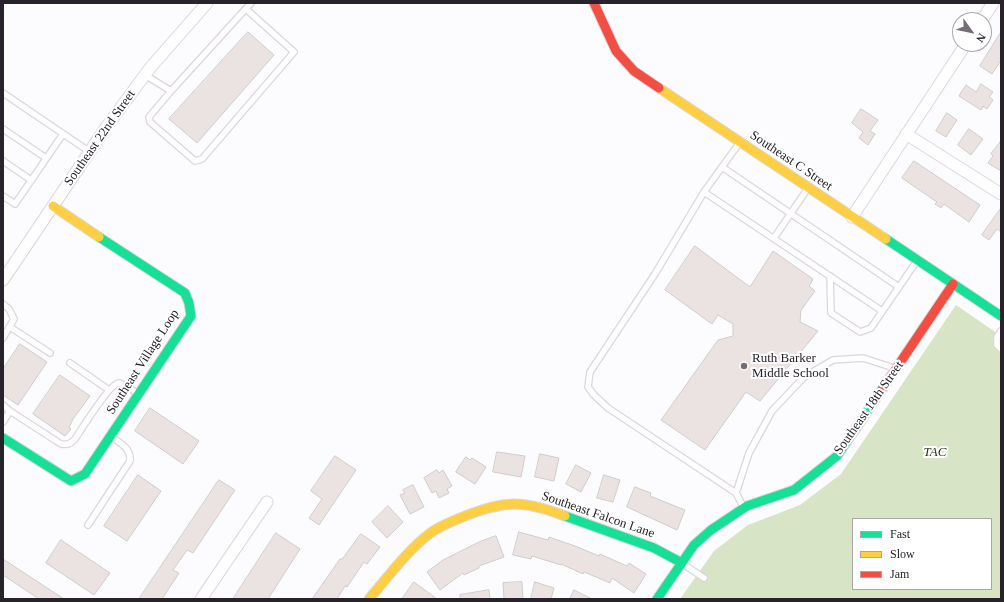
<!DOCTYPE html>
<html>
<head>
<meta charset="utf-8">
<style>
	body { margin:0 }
	#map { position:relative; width:1004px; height:602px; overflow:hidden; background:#fcfbfd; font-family:Georgia,serif }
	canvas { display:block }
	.frame { position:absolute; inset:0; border:4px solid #28222a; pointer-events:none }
	.legend { position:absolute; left:852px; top:518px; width:140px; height:72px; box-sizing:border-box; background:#fff; border:1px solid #a9a7aa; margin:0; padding:5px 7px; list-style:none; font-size:12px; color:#28222a }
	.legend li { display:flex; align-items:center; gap:8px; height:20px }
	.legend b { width:20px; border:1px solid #a9a7aa }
	.north { position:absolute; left:952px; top:12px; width:40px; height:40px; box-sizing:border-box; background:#fff; border:1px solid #a9a7aa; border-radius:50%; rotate:123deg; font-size:11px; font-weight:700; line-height:16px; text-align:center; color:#28222a }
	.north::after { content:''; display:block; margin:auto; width:14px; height:18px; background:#726e74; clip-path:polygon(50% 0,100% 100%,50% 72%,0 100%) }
</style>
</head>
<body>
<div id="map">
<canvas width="1004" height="602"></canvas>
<div class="frame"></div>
<ul class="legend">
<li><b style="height:5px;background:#16e098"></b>Fast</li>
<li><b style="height:5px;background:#ffcf43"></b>Slow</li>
<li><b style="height:5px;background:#f24e42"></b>Jam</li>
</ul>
<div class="north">N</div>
</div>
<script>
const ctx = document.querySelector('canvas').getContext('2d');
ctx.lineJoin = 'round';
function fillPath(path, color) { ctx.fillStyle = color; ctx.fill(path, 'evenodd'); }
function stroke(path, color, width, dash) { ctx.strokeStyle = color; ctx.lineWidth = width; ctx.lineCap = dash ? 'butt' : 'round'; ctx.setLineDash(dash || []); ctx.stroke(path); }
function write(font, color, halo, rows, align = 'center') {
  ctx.font = font + ' Georgia,serif'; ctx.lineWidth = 4; ctx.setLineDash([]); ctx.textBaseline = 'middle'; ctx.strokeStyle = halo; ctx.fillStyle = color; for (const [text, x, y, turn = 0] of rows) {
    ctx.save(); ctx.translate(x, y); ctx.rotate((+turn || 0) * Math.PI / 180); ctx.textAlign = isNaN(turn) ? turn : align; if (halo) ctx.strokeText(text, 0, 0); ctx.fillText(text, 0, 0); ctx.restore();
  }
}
const green = new Path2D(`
	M956,305L1001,336V599H680L714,551L748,525L800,505L841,474ZM853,519H991V589H853Z`);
const building = new Path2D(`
	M248,32L274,55L197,143L169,119Z
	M1001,32V60L992,74L980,66Z
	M981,84L993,92L989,97L993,100L987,109L983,106L981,110L959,96L966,85L976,92Z
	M861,109L878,120L870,131L875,134L868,145L859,138L863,132L852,123Z
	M947,113L957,120L946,137L936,131Z
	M969,129L983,139L971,155L958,145Z
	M1001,141V171L988,163L993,156L991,154Z
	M914,161L980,205L969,222L944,204L941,208L935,204L937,202L902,178Z
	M1001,208V232L997,229L989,240L982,235Z
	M695,246L750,287L773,251L813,279L809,286L815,291L801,310L800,322L818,331L760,401L746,392L705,450L661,420L718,340L733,336V324L718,315L712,324L665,290Z
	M20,344L47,362L18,405L3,395V369Z
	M60,375L90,396L73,419L69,428L71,429L65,436L33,414Z
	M150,408L199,441L183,464L135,431Z
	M497,452L525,456L521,477L493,472Z
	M540,454L559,458L554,481L535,477Z
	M335,456L356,470L319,525L309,518L322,499L311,491Z
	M466,457L470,460L472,458L486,467L475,484L456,472Z
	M576,465L591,473L581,492L566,484Z
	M437,470L439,473L443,470L452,486L447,489L449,493L439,498L436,491L432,493L424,478Z
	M138,475L161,491L127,541L104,526Z
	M604,475L620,480L613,502L597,498Z
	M219,480L235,490L193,553L187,550L173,570L179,573L162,599H139Z
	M413,485L424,507L410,514L400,495L405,493L403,490Z
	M635,487L651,493L650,496L685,510L677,530L627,507Z
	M388,506L403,522L387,538L372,522Z
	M519,532L548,540L549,537L575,546L599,556L600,554L627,566L629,563L646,574L634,593L612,578L610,583L584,572L583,574L561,564V565L532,556L531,559L513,555Z
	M276,533L300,549L268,599H233Z
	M361,534L380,547L367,564L364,562L347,587L345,586L337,599H312L340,559H342Z
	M496,536L504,557L479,566V568L464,575L463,573L440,590L427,572L443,560L479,542Z
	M61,540L110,573L94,595L46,563Z
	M3,559L64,599H39L3,575Z
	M414,582L437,599H402Z
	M522,582L523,599H504L503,583Z
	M535,582L554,588L551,599H531Z
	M489,590L490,599H460V595Z
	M574,590L592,599H570Z`);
const lane = new Path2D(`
	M145,75L171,91L251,3
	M171,91L149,117L150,122L195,161L202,159L294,52L246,9
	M3,93L90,152
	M3,129L46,158
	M740,142L704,192L882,311
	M3,161L31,180
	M722,167L899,287
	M704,192L655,274L590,372L588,387L594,395L608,408L736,493
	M3,196L15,204L63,134
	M774,238L808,188
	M830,276L831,313L860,332L871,328L916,262
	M3,304L9,309L14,319L3,338
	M10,327L50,353
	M1001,331L997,337V345L1001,349
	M70,363L109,390
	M3,405L10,411
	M3,422L10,411L61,444C68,445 70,444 75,439C81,430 110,383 119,383C125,384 133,391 138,394
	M744,508L736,493L749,453L772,411L804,377L833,360L863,358L894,368
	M88,525L130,461C131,448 121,444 112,437
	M683,564L704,578`);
const street = new Path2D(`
	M982,20L993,3
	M906,134L1001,194
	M852,217L966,44
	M3,280L107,126L150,68L207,3
	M201,599L267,502`);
const fast = new Path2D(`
	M886,239L1001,316
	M3,438L71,481L85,474L191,316L189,303L185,293L99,237
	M565,516L654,548L682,563
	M657,599L694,545L711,530L747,506L794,490L837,456L883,388`);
const slow = new Path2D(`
	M659,88L886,239
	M53,206L99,237
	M369,599C388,577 406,552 429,534C439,526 453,521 465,516C506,500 523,500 565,516`);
const jam = new Path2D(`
	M594,3L616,51L634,71L659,88
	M883,388L953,284`);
const markers = [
	[744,366,4,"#726e74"]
];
const streetNames = [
	["Southeast 22nd Street",100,138,-55],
	["Southeast C Street",791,161,34],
	["Southeast Village Loop",143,362,-57],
	["Southeast 18th Street",869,408,-55],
	["Southeast Falcon Lane",598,515,19]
];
const poiNames = [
	["Ruth Barker",752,359],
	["Middle School",752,374]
];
const parkNames = [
	["TAC",935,453]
];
fillPath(green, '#d7e4c5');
fillPath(building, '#eae3e1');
stroke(building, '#d1cccc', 1);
stroke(lane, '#dcd7dd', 8);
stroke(street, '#dcd7dd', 13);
stroke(fast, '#dcd7dd', 11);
stroke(slow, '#dcd7dd', 11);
stroke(jam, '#dcd7dd', 11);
stroke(lane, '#fffeff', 5.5);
stroke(street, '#fffeff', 11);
stroke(fast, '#16e098', 9);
stroke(slow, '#ffcf43', 9);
stroke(jam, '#f24e42', 9);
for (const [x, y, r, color] of markers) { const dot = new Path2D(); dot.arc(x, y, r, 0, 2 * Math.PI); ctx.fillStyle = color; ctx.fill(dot); stroke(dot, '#fff', 1.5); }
write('13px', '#28222a', '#fff', streetNames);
write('13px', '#28222a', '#fff', poiNames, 'left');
write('italic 13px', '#293615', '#fff', parkNames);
</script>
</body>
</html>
